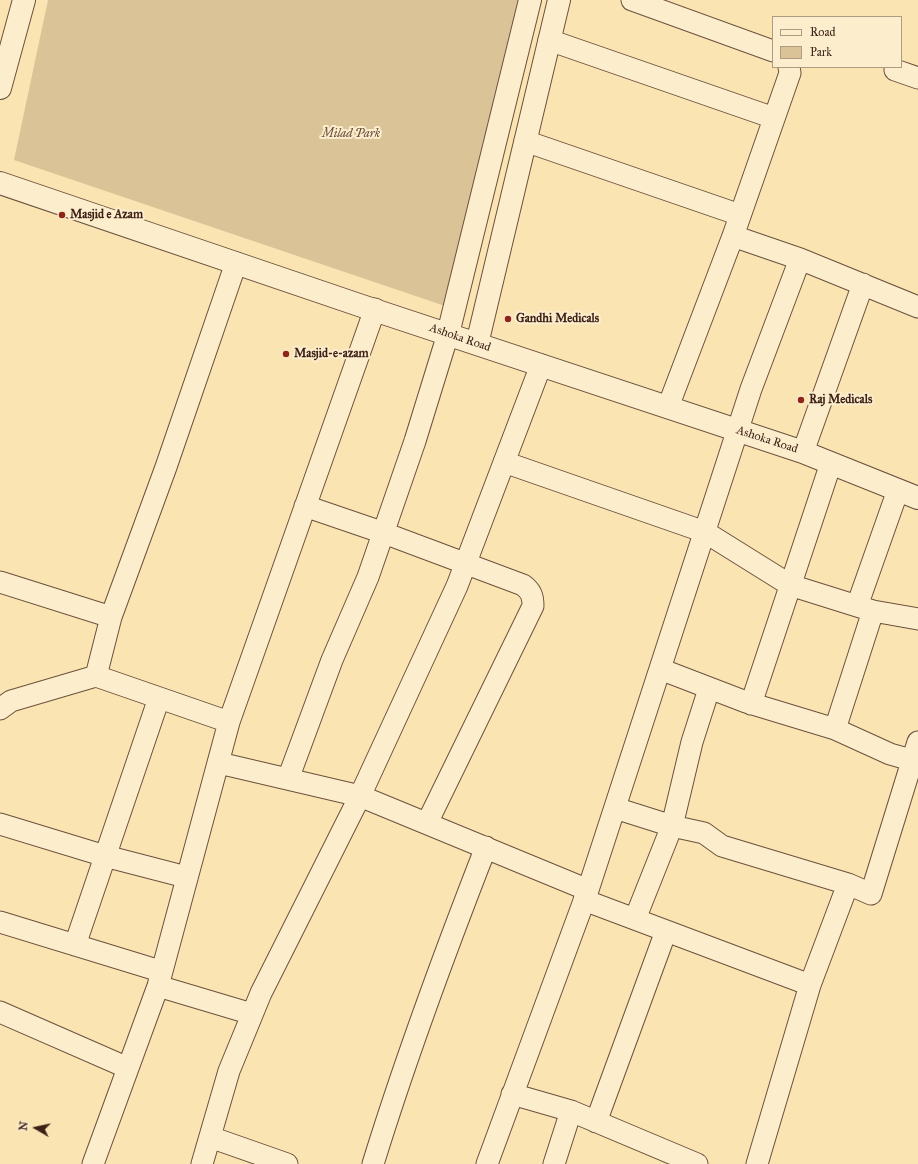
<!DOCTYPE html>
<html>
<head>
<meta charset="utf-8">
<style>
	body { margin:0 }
	#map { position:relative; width:918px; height:1164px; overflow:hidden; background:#fae4b2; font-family:"IM FELL Great Primer",serif }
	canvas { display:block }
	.legend { position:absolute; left:772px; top:16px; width:130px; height:52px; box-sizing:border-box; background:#fcedcd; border:1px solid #af9b84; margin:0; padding:5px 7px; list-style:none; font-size:12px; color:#3c2016 }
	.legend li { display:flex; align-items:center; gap:8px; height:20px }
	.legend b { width:20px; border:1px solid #af9b84 }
	.north { position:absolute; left:16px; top:1108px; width:40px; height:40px; -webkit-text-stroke:3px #fcedcd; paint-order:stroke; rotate:279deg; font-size:11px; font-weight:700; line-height:16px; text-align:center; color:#3c2016 }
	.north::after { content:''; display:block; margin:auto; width:14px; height:18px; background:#3c2016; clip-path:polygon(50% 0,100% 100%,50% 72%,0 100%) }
</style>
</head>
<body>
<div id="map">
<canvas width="918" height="1164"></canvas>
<ul class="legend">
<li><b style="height:5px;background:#fcedcd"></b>Road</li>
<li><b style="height:11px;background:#dac397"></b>Park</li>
</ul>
<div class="north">N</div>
</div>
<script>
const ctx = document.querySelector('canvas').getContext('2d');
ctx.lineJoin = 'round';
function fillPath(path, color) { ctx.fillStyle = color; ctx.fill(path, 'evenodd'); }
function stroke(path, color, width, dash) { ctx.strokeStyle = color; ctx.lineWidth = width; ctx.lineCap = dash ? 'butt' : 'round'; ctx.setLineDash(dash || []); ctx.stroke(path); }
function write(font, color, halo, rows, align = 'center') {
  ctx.font = font + ' "IM FELL Great Primer",serif'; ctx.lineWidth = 4; ctx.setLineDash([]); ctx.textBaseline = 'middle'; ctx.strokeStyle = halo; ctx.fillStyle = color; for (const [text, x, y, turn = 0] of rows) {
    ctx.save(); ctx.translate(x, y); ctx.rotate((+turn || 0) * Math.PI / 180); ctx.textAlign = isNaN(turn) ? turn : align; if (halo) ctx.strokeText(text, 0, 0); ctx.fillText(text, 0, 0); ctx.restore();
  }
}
const green = new Path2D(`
	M48,0H522L448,307L14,160Z`);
const minor = new Path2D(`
	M632,0L773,51
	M549,40L774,118
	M895,70L918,78
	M525,141L740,215
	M733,236L800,259L918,307
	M668,407L733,236L790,73L789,67
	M803,452L863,284
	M504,462L705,532L790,585L857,606
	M305,506L384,533L523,585C531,591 533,596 533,606L427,823
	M0,582L111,617
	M873,611L918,619
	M660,669L746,702L835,729L890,754L918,762
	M96,676L111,617L166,467L236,263
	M751,704L831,463
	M0,709L11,701L96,676L229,722
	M835,729L873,611L857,606L898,490
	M219,763L360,796L588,890
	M288,779L332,660L368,577L415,441L448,334
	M615,808L672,826L704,833L722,846L848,884L810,985
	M0,824L105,856L186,877
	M848,884L871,894L918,742
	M584,900L810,985L757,1164
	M635,919L672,826L692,742L709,689
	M0,922L160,971
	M75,945L159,698
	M158,986L252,1014
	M0,1012L128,1068
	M512,1094L571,1111L697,1164
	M596,1122L666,931
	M210,1137L287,1164
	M93,1164L158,986L229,722L375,309
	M202,1164L229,1071L261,993L360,796L457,586L541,365
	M373,1164C406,1057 445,952 486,847
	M487,1164L588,890L751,389L800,259
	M554,1164L571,1111`);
const tertiary = new Path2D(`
	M0,88L24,0
	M0,183L359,305L803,452L918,498
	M448,334L530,0
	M477,344L559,0`);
const markers = [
	[62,215,4,"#8f2418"],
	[508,319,4,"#8f2418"],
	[286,354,4,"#8f2418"],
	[801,400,4,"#8f2418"]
];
const parkNames = [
	["Milad Park",351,134]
];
const poiNames = [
	["Masjid e Azam",70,215],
	["Gandhi Medicals",516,319],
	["Masjid-e-azam",294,354],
	["Raj Medicals",809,400]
];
const streetNames = [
	["Ashoka Road",460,338,19],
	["Ashoka Road",767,440,18]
];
fillPath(green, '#dac397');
stroke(minor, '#6c513d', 23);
stroke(tertiary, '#6c513d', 24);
stroke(minor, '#fcedcd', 21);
stroke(tertiary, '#fcedcd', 22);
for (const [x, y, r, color] of markers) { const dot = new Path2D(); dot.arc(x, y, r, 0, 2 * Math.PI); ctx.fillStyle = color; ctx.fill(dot); stroke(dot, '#fcedcd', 1.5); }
write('italic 12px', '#644936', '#fcedcd', parkNames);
write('bold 12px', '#3c2016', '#fcedcd', poiNames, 'left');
write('12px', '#3c2016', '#fcedcd', streetNames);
</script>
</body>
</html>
